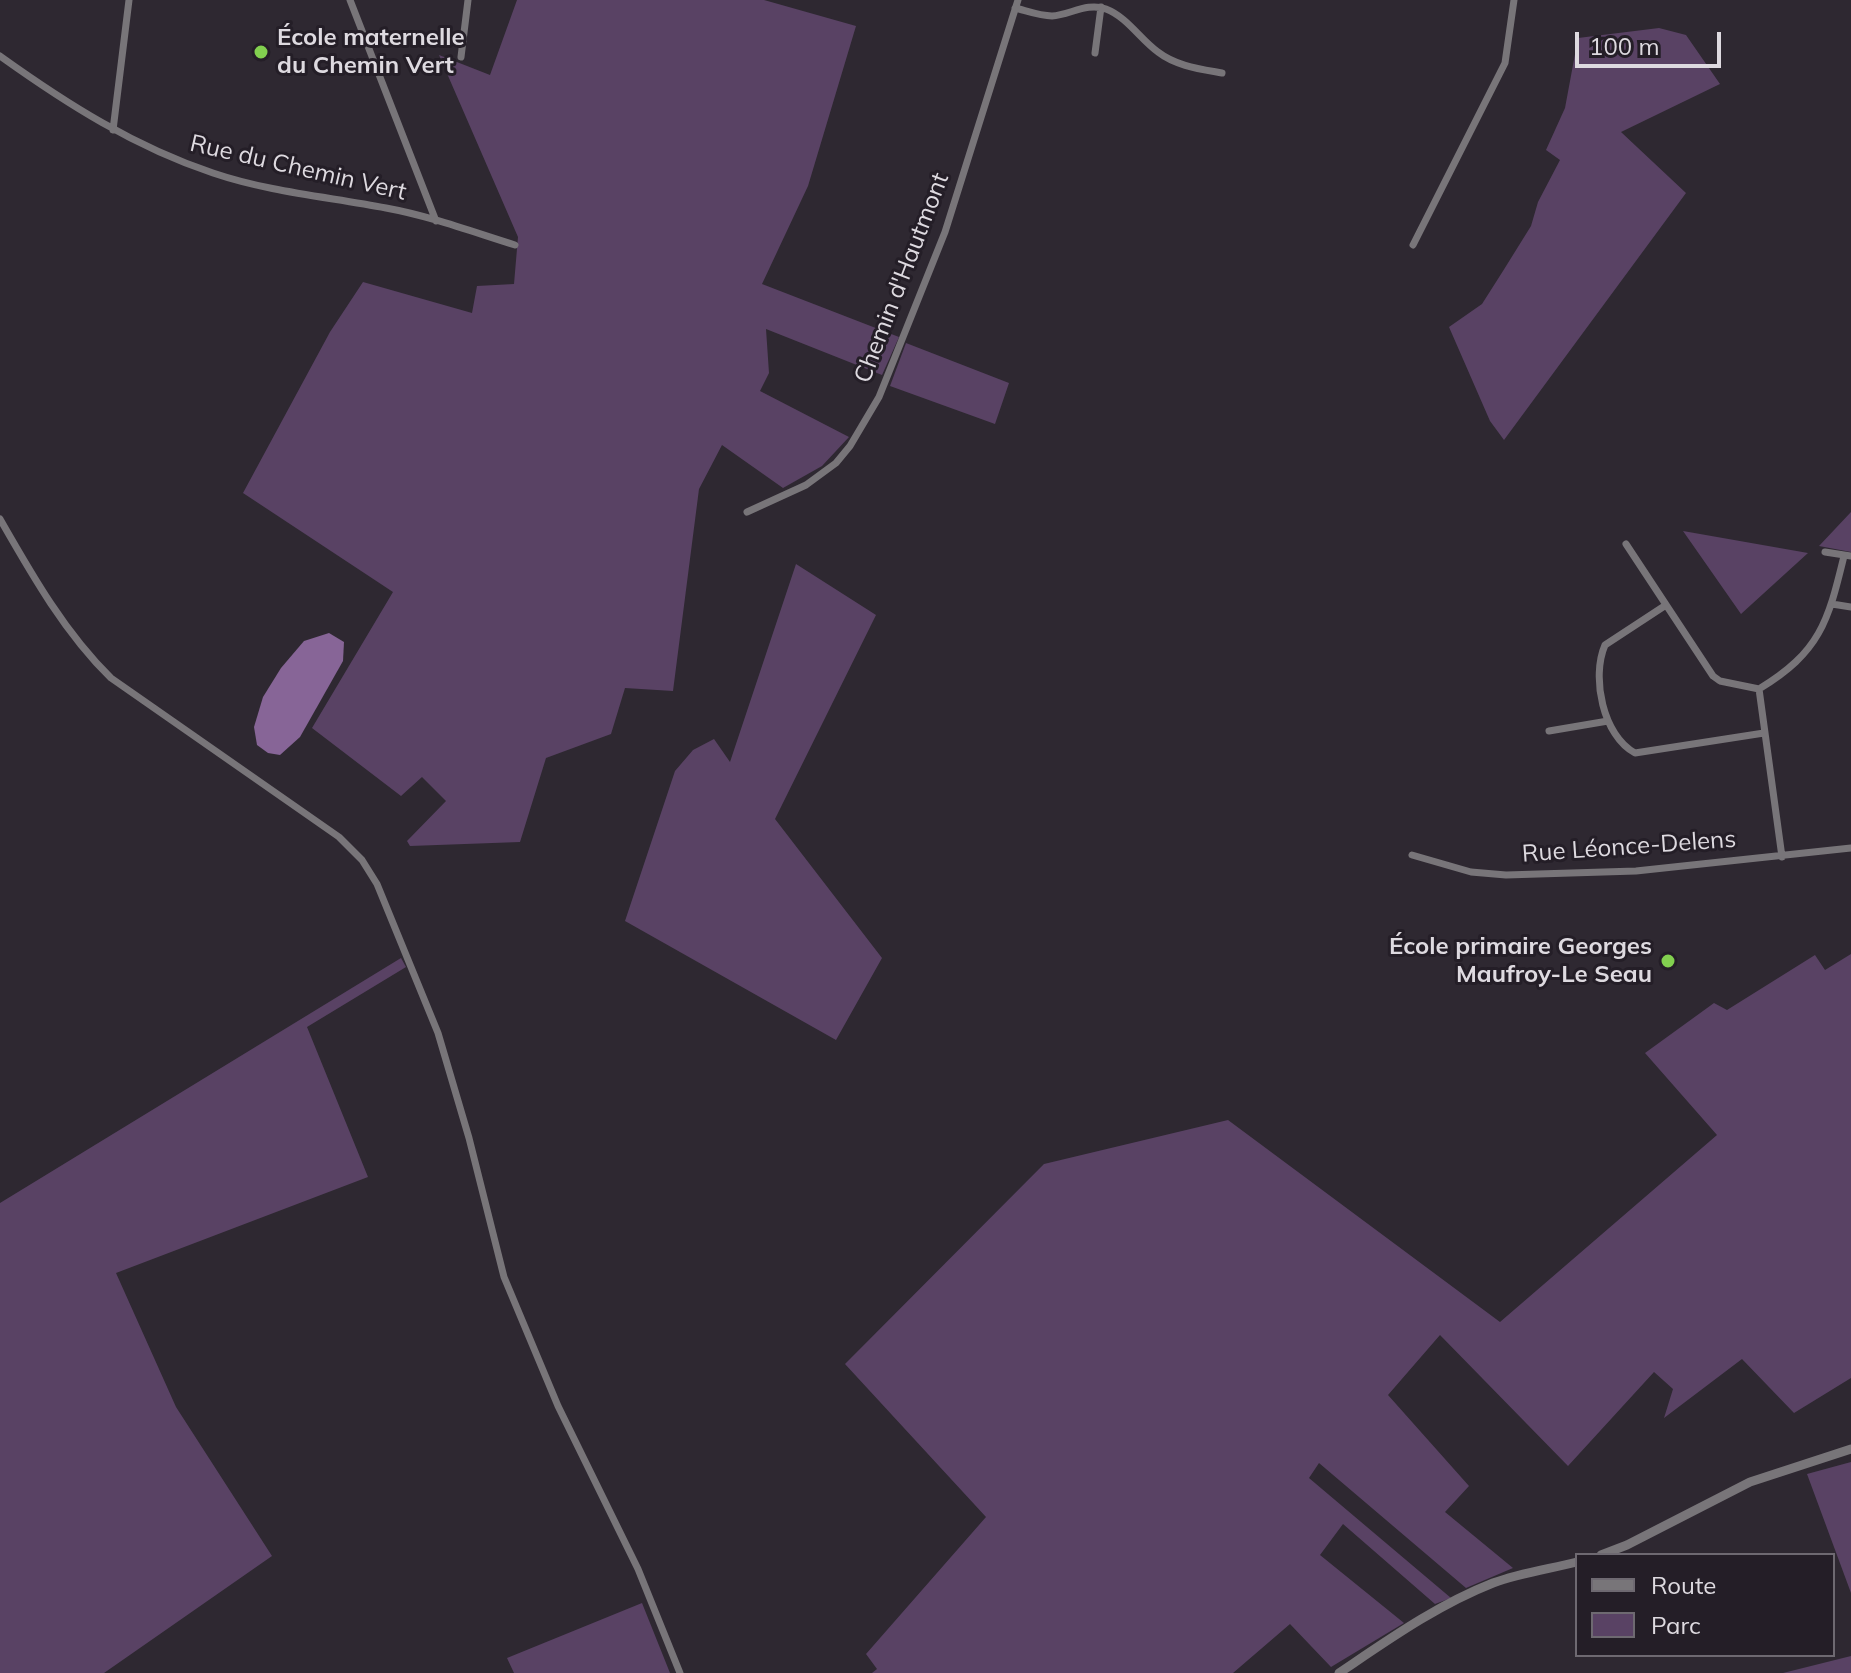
<!DOCTYPE html>
<html>
<head>
<meta charset="utf-8">
<style>
	body { margin:0 }
	#map { position:relative; width:1851px; height:1673px; overflow:hidden; background:#2e2831; font-family:Mulish,sans-serif }
	canvas { display:block }
	.legend { position:absolute; left:1575px; top:1553px; width:260px; height:104px; box-sizing:border-box; background:#241e27; border:2px solid #6e6971; margin:0; padding:10px 14px; list-style:none; font-size:24px; color:#dedae0 }
	.legend li { display:flex; align-items:center; gap:16px; height:40px }
	.legend b { width:40px; border:2px solid #6e6971 }
	.scale { position:absolute; left:1575px; top:32px; width:146px; height:36px; box-sizing:border-box; border:4px solid #dedae0; border-top:0; padding-left:10px; font-size:24px; line-height:28px; white-space:nowrap; color:#dedae0; -webkit-text-stroke:6px #241e27; paint-order:stroke }
</style>
</head>
<body>
<div id="map">
<canvas width="1851" height="1673"></canvas>
<ul class="legend">
<li><b style="height:10px;background:#787579"></b>Route</li>
<li><b style="height:22px;background:#594264"></b>Parc</li>
</ul>
<div class="scale">100 m</div>
</div>
<script>
const ctx = document.querySelector('canvas').getContext('2d');
ctx.lineJoin = 'round';
function fillPath(path, color) { ctx.fillStyle = color; ctx.fill(path, 'evenodd'); }
function stroke(path, color, width, dash) { ctx.strokeStyle = color; ctx.lineWidth = width; ctx.lineCap = dash ? 'butt' : 'round'; ctx.setLineDash(dash || []); ctx.stroke(path); }
function write(font, color, halo, rows, align = 'center') {
  ctx.font = font + ' Mulish,sans-serif'; ctx.lineWidth = 6; ctx.setLineDash([]); ctx.textBaseline = 'middle'; ctx.strokeStyle = halo; ctx.fillStyle = color; for (const [text, x, y, turn = 0] of rows) {
    ctx.save(); ctx.translate(x, y); ctx.rotate((+turn || 0) * Math.PI / 180); ctx.textAlign = isNaN(turn) ? turn : align; if (halo) ctx.strokeText(text, 0, 0); ctx.fillText(text, 0, 0); ctx.restore();
  }
}
const green = new Path2D(`
	M517,0H764L856,26L808,186L762,284L899,337L882,375L766,329L769,373L760,391L849,437L822,466L783,488L722,445L699,489L673,691L625,688L611,734L546,758L520,842L410,846L407,841L446,801L422,777L401,796L312,728L393,592L243,493L330,332L363,282L472,313L477,286L514,284L518,237L439,55L490,75Z
	M1659,28L1686,35L1720,84L1621,132L1686,193L1504,440L1490,421L1449,327L1482,304L1503,271L1531,226L1538,202L1560,160L1546,150L1565,108L1578,38Z
	M906,343L1009,383L995,424L890,386Z
	M1851,512V552L1819,546Z
	M1683,531L1808,553L1741,614Z
	M796,564L876,615L775,819L882,958L836,1040L625,921L675,771L693,750L714,739L730,762Z
	M1851,954V1378L1794,1413L1742,1359L1664,1418L1673,1389L1654,1372L1568,1466L1440,1335L1388,1395L1469,1486L1445,1512L1513,1568L1466,1588L1319,1463L1309,1478L1451,1598L1435,1604L1343,1524L1320,1555L1404,1623L1331,1667L1290,1624L1233,1673H872L877,1669L866,1654L986,1517L845,1364L1044,1164L1228,1120L1500,1322L1717,1135L1645,1053L1714,1003L1727,1010L1815,955L1825,970Z
	M401,958L406,967L307,1027L368,1177L116,1273L176,1407L272,1556L104,1673H0V1203Z
	M1851,1462V1593L1807,1474Z
	M642,1603L670,1673H514L507,1658Z
	M1851,1656V1673H1783Z`);
const water = new Path2D(`
	M329,633L344,642L343,661L300,737L280,755L268,753L257,745L254,727L263,697L281,668L304,641Z`);
const minor = new Path2D(`
	M350,0L436,221
	M1015,8C1027,11 1040,16 1052,16C1070,15 1087,2 1106,9C1127,17 1140,39 1158,52C1176,66 1200,69 1222,73
	M1095,53L1101,7
	M0,56C67,104 135,147 213,173C269,192 329,197 386,208C430,216 473,232 515,245
	M461,57L468,0
	M113,130L129,0
	M1413,245L1505,63L1514,0
	M747,512L806,485L836,463L850,446L879,397L945,232L1018,0
	M0,519C32,575 65,633 111,678L339,837L362,860L377,884L438,1033L469,1138L504,1277L558,1406L638,1569L680,1673
	M1626,544L1713,676L1720,681L1759,689
	M1825,552L1851,556
	M1832,604L1851,607
	M1666,605L1605,645C1591,677 1603,736 1635,753L1764,733
	M1759,689L1782,857
	M1759,689C1820,652 1828,622 1844,556
	M1549,731L1608,721
	M1412,855L1471,872L1506,875L1636,871L1851,848`);
const tertiary = new Path2D(`
	M1601,1555L1627,1545L1750,1482L1851,1449
	M1339,1673C1388,1640 1437,1605 1493,1583C1520,1573 1549,1569 1577,1562`);
const markers = [
	[261,52,8,"#82d04f"],
	[1668,961,8,"#82d04f"]
];
const poiNames = [
	["École maternelle",277,38],
	["du Chemin Vert",277,66],
	["École primaire Georges",1652,947,"right"],
	["Maufroy-Le Seau",1652,975,"right"]
];
const streetNames = [
	["Rue du Chemin Vert",298,168,13],
	["Chemin d'Hautmont",902,278,-69],
	["Rue Léonce-Delens",1629,847,-4]
];
fillPath(green, '#594264');
fillPath(water, '#876597');
stroke(minor, '#787579', 7);
stroke(tertiary, '#787579', 9);
for (const [x, y, r, color] of markers) { const dot = new Path2D(); dot.arc(x, y, r, 0, 2 * Math.PI); ctx.fillStyle = color; ctx.fill(dot); stroke(dot, '#241e27', 3); }
write('bold 24px', '#dedae0', '#241e27', poiNames, 'left');
write('24px', '#dedae0', '#241e27', streetNames);
</script>
</body>
</html>
